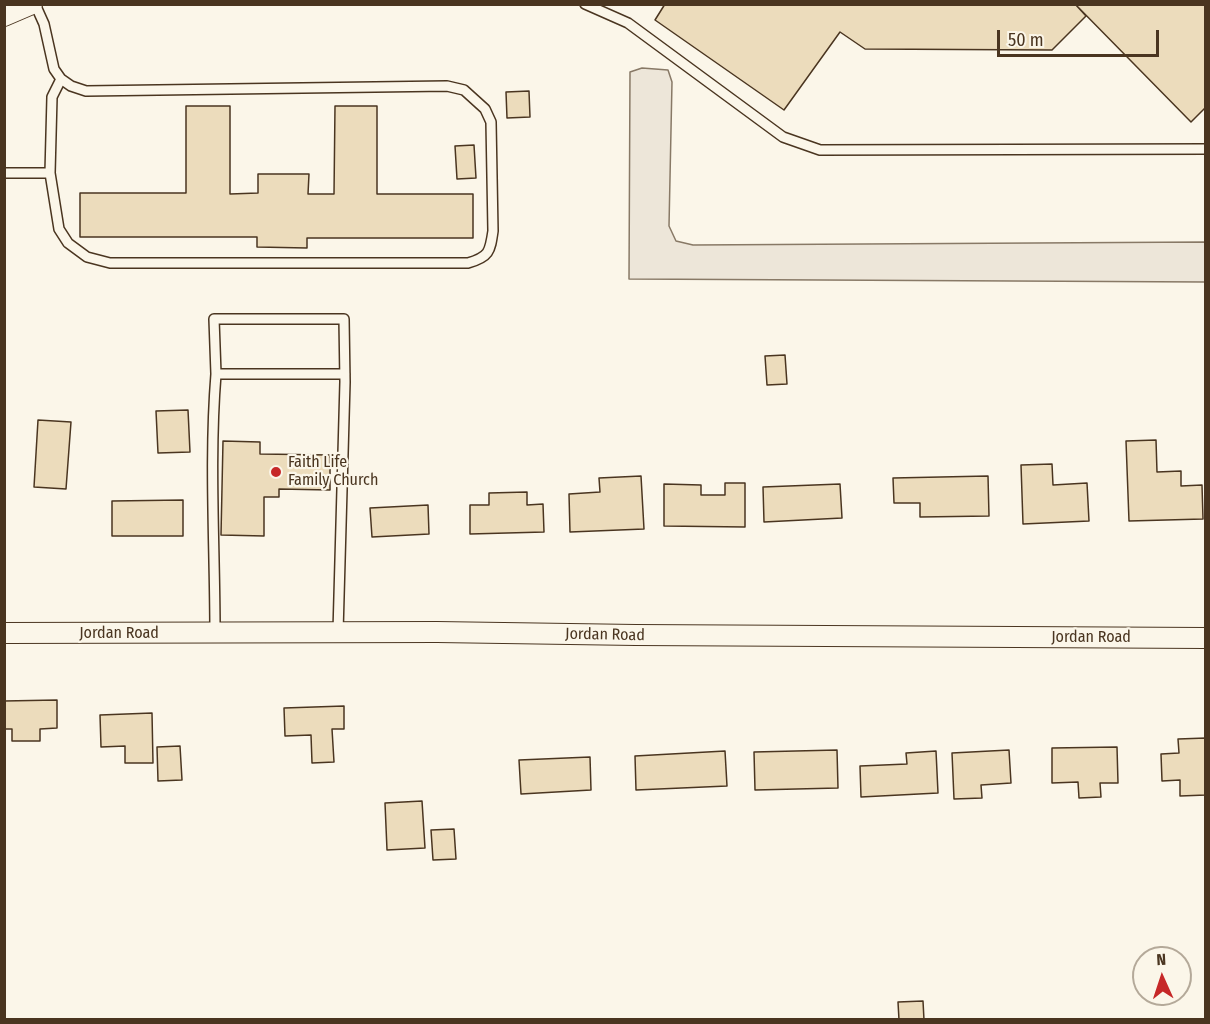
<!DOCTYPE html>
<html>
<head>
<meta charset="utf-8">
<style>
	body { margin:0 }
	#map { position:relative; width:1210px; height:1024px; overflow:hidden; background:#fbf6e9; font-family:"Fira Sans Condensed",sans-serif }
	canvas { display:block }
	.frame { position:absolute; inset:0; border:6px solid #4a3520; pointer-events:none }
	.north { position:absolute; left:1132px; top:946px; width:60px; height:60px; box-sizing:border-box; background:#fbf6e9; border:2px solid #b4a999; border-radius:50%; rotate:357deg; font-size:16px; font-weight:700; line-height:24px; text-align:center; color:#4a3520 }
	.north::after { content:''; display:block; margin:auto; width:21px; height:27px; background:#c62828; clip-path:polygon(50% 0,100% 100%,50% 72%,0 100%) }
	.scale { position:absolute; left:997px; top:30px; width:162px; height:27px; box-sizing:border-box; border:3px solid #4a3520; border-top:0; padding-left:8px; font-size:18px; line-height:21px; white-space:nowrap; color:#4a3520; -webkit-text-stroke:4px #fbf6e9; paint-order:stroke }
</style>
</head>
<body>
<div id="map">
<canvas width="1210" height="1024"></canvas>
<div class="frame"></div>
<div class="north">N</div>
<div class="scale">50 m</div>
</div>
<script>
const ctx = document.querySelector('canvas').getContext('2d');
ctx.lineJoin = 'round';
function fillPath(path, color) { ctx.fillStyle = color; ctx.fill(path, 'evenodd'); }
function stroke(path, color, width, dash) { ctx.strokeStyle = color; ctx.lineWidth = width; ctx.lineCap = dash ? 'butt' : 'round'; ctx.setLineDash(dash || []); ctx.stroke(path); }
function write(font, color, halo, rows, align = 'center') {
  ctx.font = font + ' "Fira Sans Condensed",sans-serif'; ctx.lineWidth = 4.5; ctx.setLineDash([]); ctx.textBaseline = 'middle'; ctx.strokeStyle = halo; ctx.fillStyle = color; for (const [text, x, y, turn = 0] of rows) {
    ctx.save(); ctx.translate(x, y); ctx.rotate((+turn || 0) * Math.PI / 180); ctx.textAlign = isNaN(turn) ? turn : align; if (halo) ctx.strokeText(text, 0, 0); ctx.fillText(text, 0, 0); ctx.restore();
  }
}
const green = new Path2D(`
	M642,68L668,70L672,82L669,226L676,241L693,245L1205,242V282L629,279L630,72Z`);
const building = new Path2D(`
	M665,4H1075L1086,16L1052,50L865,49L840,32L784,110L655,20Z
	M1075,4H1206V107L1191,122Z
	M529,91L530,117L507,118L506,92Z
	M186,106H230V194L258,193V174H309L308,194H334L335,106H377V194H473V238H307V248L257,247V237H80V193H186Z
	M474,145L476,178L457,179L455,146Z
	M785,355L787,384L767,385L765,356Z
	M188,410L190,452L158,453L156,411Z
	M38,420L71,422L66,489L34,487Z
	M1156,440L1157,472L1181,471V486L1202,485L1203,519L1129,521L1126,441Z
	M223,441L260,442V454L330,455V490L279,489V497H264V536L221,535Z
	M1052,464L1053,485L1087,483L1089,521L1023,524L1021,465Z
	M641,476L644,529L570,532L569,494L600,492L599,478Z
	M988,476L989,516L920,517V503H894L893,478Z
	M725,483H745V527L664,526V484L701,485V495H725Z
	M840,484L842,518L764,522L763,487Z
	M527,492V505L543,504L544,532L470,534V505H489V493Z
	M183,500V536H112V501Z
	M428,505L429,534L372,537L370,508Z
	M57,700V728L40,729V741H12V729H4V701Z
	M344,706V729H332L334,762L312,763L311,735L285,736L284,708Z
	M152,713L153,763H125V746L101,747L100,715Z
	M1206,738V795L1180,796V780L1162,781L1161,754L1179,753L1178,739Z
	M180,746L182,780L158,781L157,747Z
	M1117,747L1118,783H1100L1101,797L1079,798L1078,782L1052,783V748Z
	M837,750L838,788L755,790L754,752Z
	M1009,750L1011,783L981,785L982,798L954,799L952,753Z
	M725,751L727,786L636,790L635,756Z
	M936,751L938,793L861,797L860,766L907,764L906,753Z
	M590,757L591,790L521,794L519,760Z
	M422,801L425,848L387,850L385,803Z
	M454,829L456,859L433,860L431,830Z
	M923,1001L924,1020H899L898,1002Z`);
const service = new Path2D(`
	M585,4L628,23L783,137L820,150L1206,149
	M4,173H50L59,229L68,243L87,257L110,263H468C489,257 490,252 493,231L491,122L485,109L464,90L447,86L86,91L71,86L61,79L54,69L44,24L35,4
	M50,173L52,97L61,79
	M338,632L345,382L344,319H214L216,374H345
	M215,633C215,547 209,460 216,374`);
const minor = new Path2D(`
	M4,16L32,4
	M4,633L437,632L636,635L1206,638`);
const markers = [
	[276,472,6,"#c62828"]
];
const poiNames = [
	["Faith Life",288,463],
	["Family Church",288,481]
];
const streetNames = [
	["Jordan Road",119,634],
	["Jordan Road",605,635,1],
	["Jordan Road",1091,638]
];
fillPath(green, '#ede6d9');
stroke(green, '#887966', 1.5);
fillPath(building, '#ecdcbc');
stroke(building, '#4a3520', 1.5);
stroke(service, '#4a3520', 12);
stroke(minor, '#4a3520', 22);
stroke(service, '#fbf6e9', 9);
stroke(minor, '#fbf6e9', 20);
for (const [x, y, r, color] of markers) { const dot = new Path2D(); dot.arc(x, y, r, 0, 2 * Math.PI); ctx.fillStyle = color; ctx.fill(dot); stroke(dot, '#fbf6e9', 2); }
write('16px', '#4a3520', '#fbf6e9', poiNames, 'left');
write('16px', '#4a3520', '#fbf6e9', streetNames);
</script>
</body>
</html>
